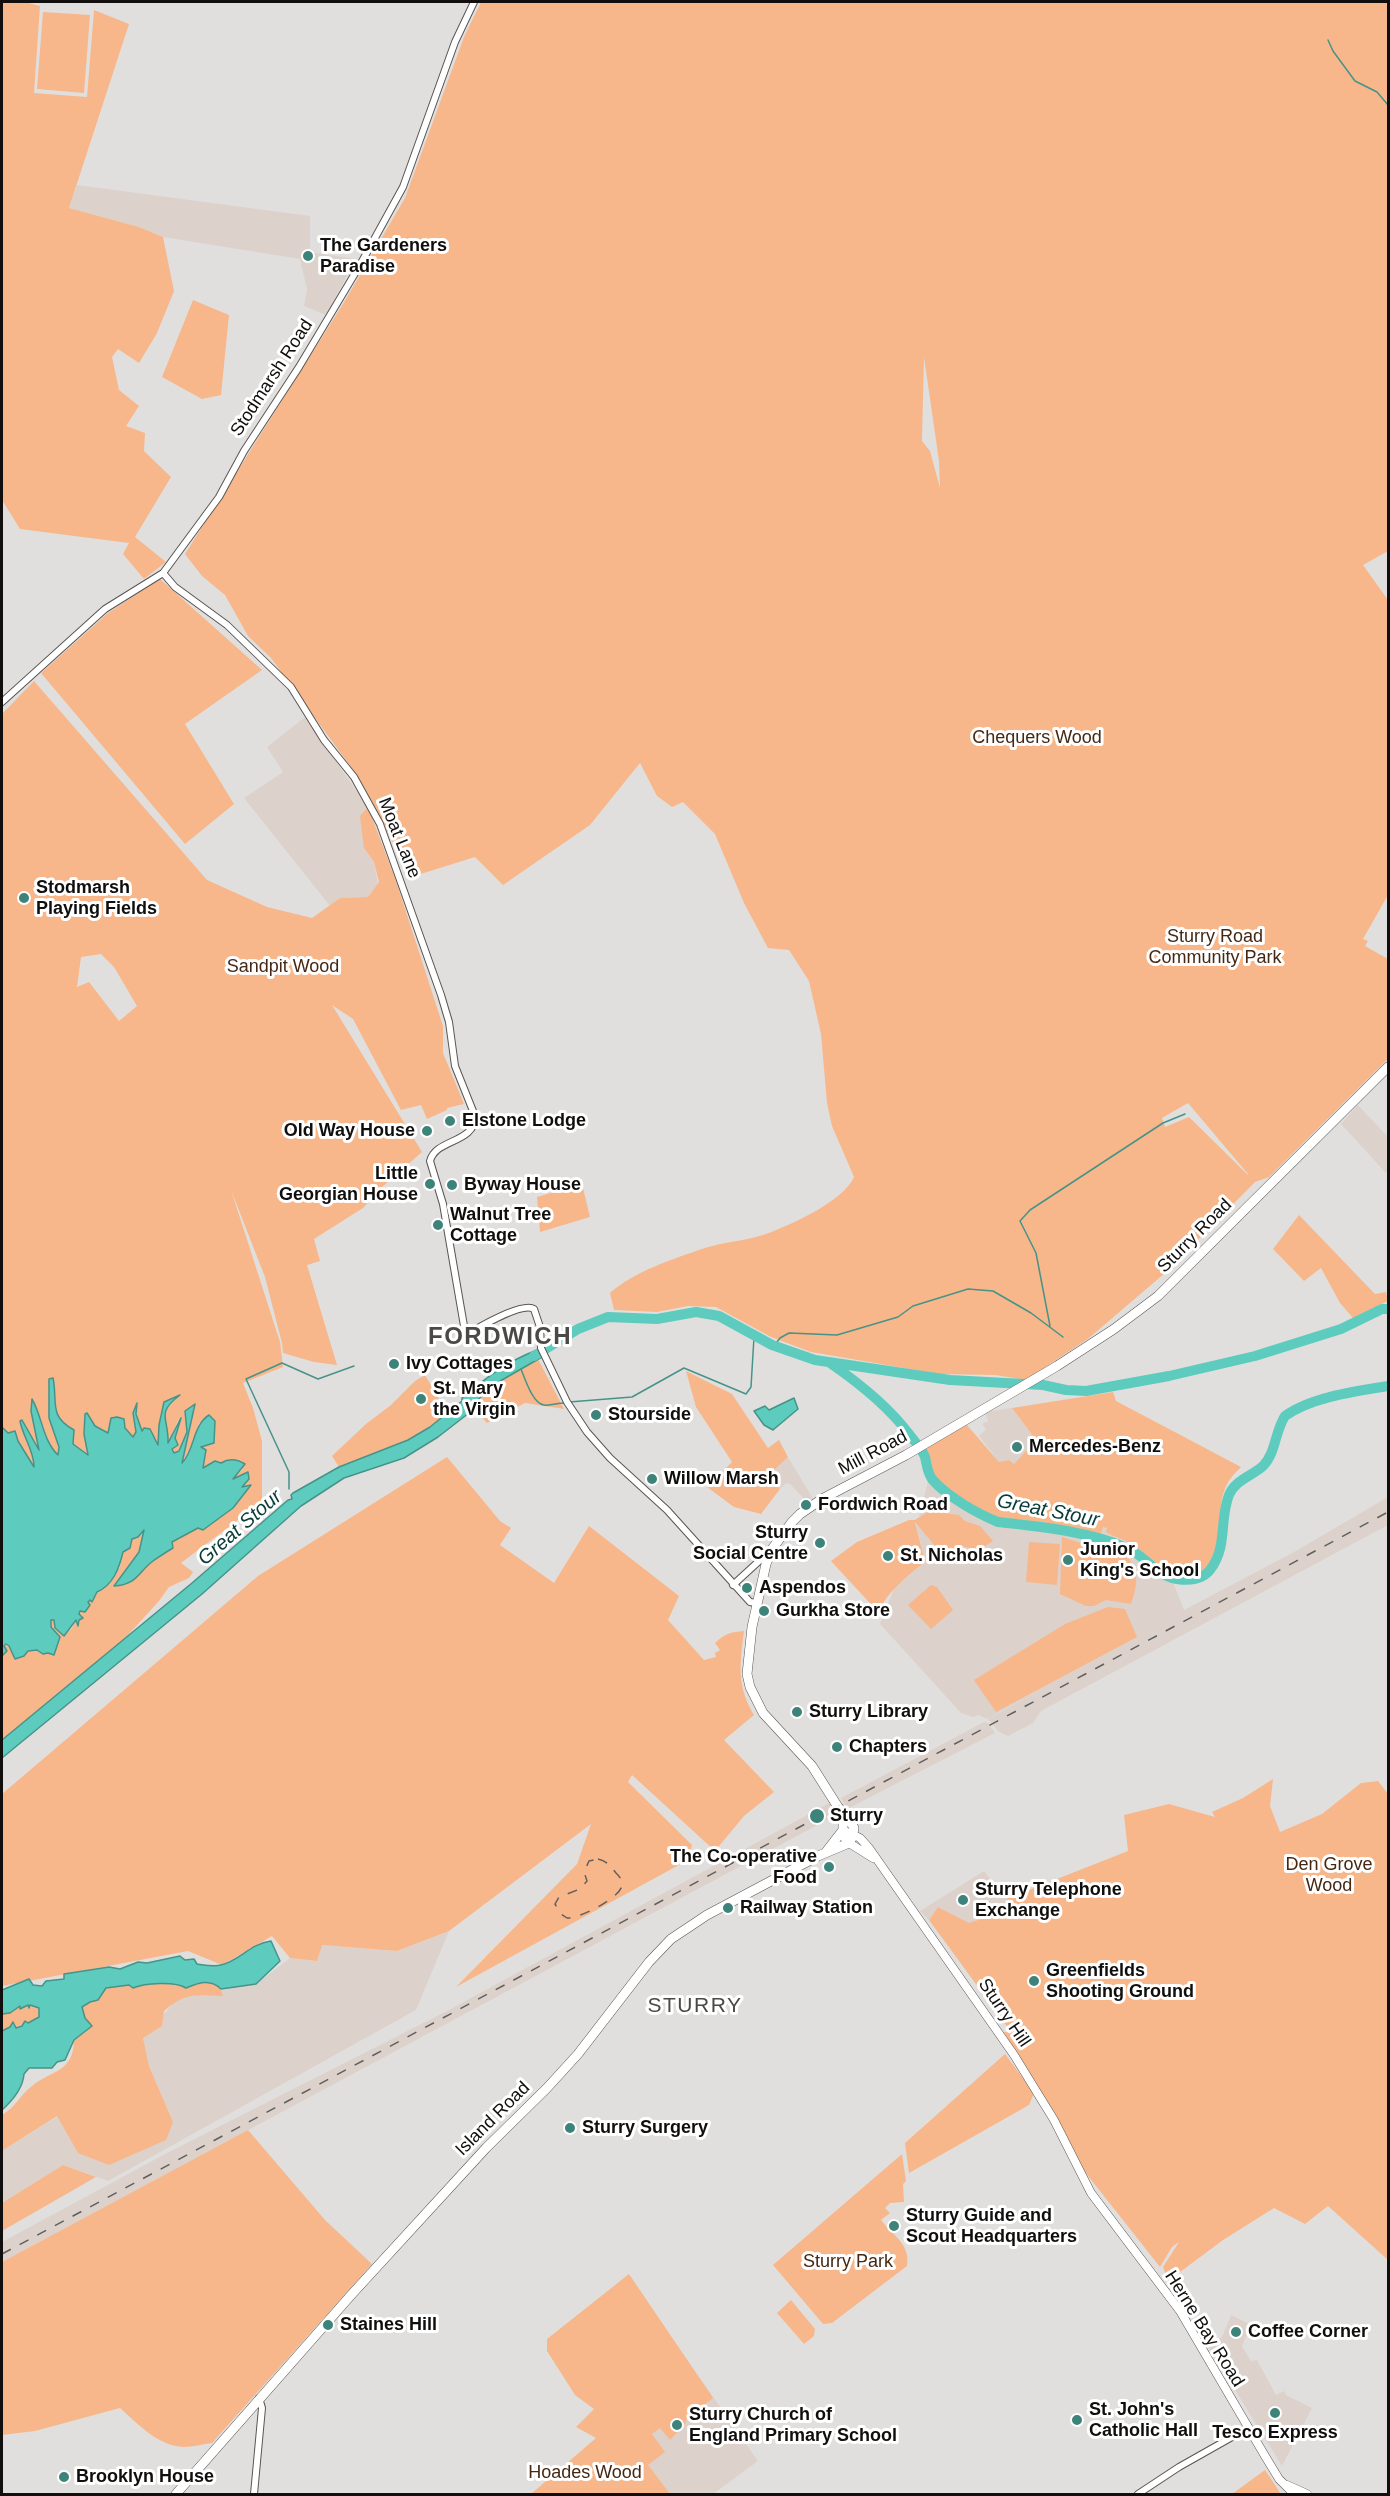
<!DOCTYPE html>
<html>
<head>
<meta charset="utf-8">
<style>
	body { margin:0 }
	#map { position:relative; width:1390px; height:2496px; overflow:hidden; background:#e1dfdd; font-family:Arial,sans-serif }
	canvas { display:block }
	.frame { position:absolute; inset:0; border:3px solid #100f0e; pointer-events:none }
</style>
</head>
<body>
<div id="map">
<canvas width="1390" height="2496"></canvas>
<div class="frame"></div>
</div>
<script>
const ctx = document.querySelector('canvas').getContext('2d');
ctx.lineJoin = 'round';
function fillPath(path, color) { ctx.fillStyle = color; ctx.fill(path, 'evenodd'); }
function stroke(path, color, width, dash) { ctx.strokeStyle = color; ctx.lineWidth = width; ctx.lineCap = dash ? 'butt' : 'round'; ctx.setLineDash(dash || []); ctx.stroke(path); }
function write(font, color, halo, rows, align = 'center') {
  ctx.font = font + ' Arial,sans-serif'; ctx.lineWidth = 6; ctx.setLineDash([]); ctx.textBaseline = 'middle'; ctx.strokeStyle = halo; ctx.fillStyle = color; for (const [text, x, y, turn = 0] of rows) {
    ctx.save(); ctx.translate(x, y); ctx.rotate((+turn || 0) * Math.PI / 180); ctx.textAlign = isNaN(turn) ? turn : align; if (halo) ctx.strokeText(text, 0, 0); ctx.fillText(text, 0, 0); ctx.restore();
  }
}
const built = new Path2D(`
	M77,185L310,216V252L356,259L326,315L304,306L307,289L300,259L163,237L139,227L69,208Z
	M305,717L368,807L364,848L374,862L378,884L368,897L340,898L330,906L244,798L283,772L267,747Z
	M1358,1105L1388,1137V1171L1386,1173L1341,1124Z
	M1012,1408L1036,1440L1014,1464L1009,1460L999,1462L979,1436L986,1429L982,1424L988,1421L985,1412Z
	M788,1457L812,1497L807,1502L790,1484L786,1483L780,1489L768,1476Z
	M1241,1467L1228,1480L1222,1499L1219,1543L1207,1568L1193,1577H1171L1184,1610L1294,1552L1388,1497V1525L1041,1711L1033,1723L1008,1736L999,1732L988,1719L1063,1677L987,1719L979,1715L973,1717L961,1713L880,1624L895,1586L925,1562L915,1520L919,1517L928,1481L980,1518L995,1524L1101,1534L1103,1527Z
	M984,1722L988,1723L995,1733L851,1807L847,1809L841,1798Z
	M831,1802L838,1814L2,2262V2242L165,2154L447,2011Z
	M984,1871L1006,1899L1011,1909L969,1923L938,1907L929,1920L920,1911Z
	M449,1931L416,2010L108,2181L63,2165L2,2203V2151L58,2116L78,2153L173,2122L149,2066L143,2038L178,1998L256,1984L290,1958L316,1961L321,1945L397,1951Z
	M1231,2315L1251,2325L1242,2346L1251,2361L1257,2360L1276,2395L1284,2391L1286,2395L1312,2408L1282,2466L1208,2346L1222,2337Z
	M677,2345L758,2461L713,2494H599L648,2441L575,2395L612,2388Z`);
const green = new Path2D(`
	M2,2H25L40,6L34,93L87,97L94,10L129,24L69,208L139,227L163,237L174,291L157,333L139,363L118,349L112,357L119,390L139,406L126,426L145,433L144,451L171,477L135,537L166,562L144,579L123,554L129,543L20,529L2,500Z
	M481,2H1388V551L1363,565L1388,600V895L1363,939L1368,941L1365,946L1388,959V1059L1269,1177L1255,1182L1165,1273L1089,1338L1026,1380L995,1375L939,1374L811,1352L771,1337L716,1307L688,1306L657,1312L614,1310L610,1293C635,1271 673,1259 705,1248C724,1242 744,1241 763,1235C789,1226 844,1201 854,1177L832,1126L827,1103L821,1034L809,981L789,950L768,948L744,903L715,834L683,802L672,807L657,796L640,763L590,825L503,885L475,857L411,877L359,778L271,658L248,636L225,595L202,576L185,554L343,304L405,198L464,37ZM924,357L939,461L940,488L930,451L922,441ZM1188,1103L1248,1174V1175L1189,1117L1165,1127L1162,1118Z
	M43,12L90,15L84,93L37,89Z
	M193,300L229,315L221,395L202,399L162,377Z
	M160,579L262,670L185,724L234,804L185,844L41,673L108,613Z
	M34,681L207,880L267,907L312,918L340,898L368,897L379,882L374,862L364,848L360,816L368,807L396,881L443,1026V1053L464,1104L447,1108V1110L427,1119L421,1105L401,1110L353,1019L332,1005L422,1152L381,1188L363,1208L314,1239L320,1261L307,1265L337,1365L314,1362L283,1353L282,1343L265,1277L231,1190L280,1342L283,1367L243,1383L253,1408L262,1441V1502L181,1563L193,1572L189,1578L169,1587L159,1601L118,1646L2,1742V1656L6,1651L4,1646H9L15,1659L28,1651L56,1649L60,1637L51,1627L50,1620H54L55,1628L64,1636L72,1628L80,1611L85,1612L90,1605L87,1603L113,1579L120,1567L123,1552L132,1544V1539L137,1537L144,1530L139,1551L114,1585C133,1585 139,1573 151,1562C157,1557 166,1552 172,1548V1542L198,1528L203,1530L233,1508L250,1486L241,1488L248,1473L232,1479L243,1469C227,1465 216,1460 202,1469L206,1450L200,1447L214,1443L215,1429L199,1423L194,1440L182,1464L195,1405L185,1411C188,1424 188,1446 174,1454L172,1449L179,1418L168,1445C170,1423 156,1413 178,1397L162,1408L158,1447C144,1434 135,1424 137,1404L133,1413L136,1432L133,1437L125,1428L108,1434L95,1426L87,1414L89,1456L73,1444L74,1431C46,1415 61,1401 49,1380V1418L59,1447L58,1456C44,1440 44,1418 31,1400V1411L40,1453L22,1420L34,1456V1468L18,1441L15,1431L8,1433L2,1427V714ZM101,954L114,967L137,1006L119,1021L89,982L77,987L81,957Z
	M582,1184L590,1217L540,1232L537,1197Z
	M1299,1215L1375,1294L1386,1292L1388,1301L1353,1318L1340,1303L1321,1268L1304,1281L1273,1249Z
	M538,1359L564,1409L525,1403L487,1423L472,1406L506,1378Z
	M686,1371L732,1394L768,1448L779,1440L788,1457L768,1476L780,1489L761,1514L734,1507L707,1487L732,1462L696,1407Z
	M425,1375L440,1401L444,1416L441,1419L408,1440L339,1467L332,1456L366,1424L391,1405L415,1381Z
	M1113,1392L1116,1401L1241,1467C1231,1477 1225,1484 1222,1498C1217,1524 1225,1578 1184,1577C1180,1577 1174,1577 1170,1576C1155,1570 1148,1554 1135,1546C1126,1539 1115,1538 1106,1532L1107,1528L1103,1527L1101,1534L1000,1520C981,1513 935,1487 928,1467C926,1461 927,1455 924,1449L966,1424L999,1462L1009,1460L1014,1464L1036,1440L1012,1408Z
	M447,1457L500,1521L511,1528L500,1545L554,1583L589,1526L679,1596L668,1620L704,1660L716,1657L715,1653L720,1650L715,1643C724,1634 731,1632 744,1631C740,1664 736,1685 754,1715L724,1740L774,1792L744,1816L715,1851L632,1775L628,1782L692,1845L688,1860L456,1987L577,1864L591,1824L449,1931L397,1951L322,1945L317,1961L290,1958L272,1936L222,1965L188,1951L2,1986V1794L258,1576Z
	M938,1506L945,1513L959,1515L965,1521L980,1526L993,1541L979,1550L962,1546L946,1559L915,1522L925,1562C906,1577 889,1590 878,1612L831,1561L857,1542L909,1520H915Z
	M1062,1537L1128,1558C1140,1572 1137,1587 1131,1604L1106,1600L1094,1606H1086L1060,1594Z
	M1029,1542L1060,1544L1057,1585L1026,1582Z
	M931,1585L937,1587L953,1610L931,1629L908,1605Z
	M1108,1607L1125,1609L1137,1637L996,1712L974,1680L1065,1624Z
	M1273,1779L1270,1806L1280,1832L1322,1814L1361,1783L1378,1781L1388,1794V2260L1328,2206L1305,2224L1274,2208L1223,2240L1168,2281L1163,2267L1179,2242L1172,2247L1160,2267L1085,2172L1004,2032H1011L929,1920L938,1907L969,1923L1011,1909L1006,1899L1128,1851L1124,1815L1169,1804L1215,1817L1212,1812L1243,1798Z
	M197,1982C209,1983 220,1982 223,1996C195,1995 186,1992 164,2011L162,2026L143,2038L149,2066L173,2122L166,2140L109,2165L78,2153L57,2116L2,2151V2115C15,2108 20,2095 32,2086C53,2069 73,2073 74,2040L87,2031L82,2007L90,2002L98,2000L106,1987L129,1985L133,1988C151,1980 174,1984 193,1985Z
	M28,2005L39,2008V2017L15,2028L13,2023L10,2027L2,2031V2014L17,2006Z
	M1005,2054L1034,2093L1029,2105L909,2173L905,2143Z
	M248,2130L325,2220L372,2264L212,2443C203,2444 193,2447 184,2447C158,2446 138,2424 120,2408L35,2431L2,2435V2262Z
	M902,2154L906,2181L903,2184L904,2202L890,2203L885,2208L890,2213L881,2220C892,2235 911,2244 907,2266L832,2323L823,2324L773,2265Z
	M63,2165L96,2177L2,2231V2203Z
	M629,2274L713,2398L704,2405L690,2410L685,2424L670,2440L660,2428L652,2434L665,2452L648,2465L670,2494H531L596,2438L576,2427L594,2409L575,2395L547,2351V2339Z
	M791,2300L815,2329L814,2336L804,2344L777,2313Z
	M1265,2470L1281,2494H1232Z`);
const water = new Path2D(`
	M537,1350H541L542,1357L495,1384L467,1410L469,1413L438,1437L404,1458L344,1478L301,1506L202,1594L2,1758V1740L192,1583L288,1500L292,1499L291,1495L293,1493L339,1467L408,1440L430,1427L462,1401V1398C487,1377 506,1362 537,1350Z
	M53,1378C58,1402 48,1416 74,1430L73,1444L88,1455L84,1434L85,1414L87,1413L95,1426L108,1433L111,1418L117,1417L124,1419L125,1428L133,1437L136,1432L133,1413L137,1403L136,1414L142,1431L144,1428L150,1429L158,1445L159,1425L164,1402L180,1395C155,1414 169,1417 168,1443L181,1418L175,1438L178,1445L172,1449L174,1453L179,1451L187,1432L185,1411L195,1404L182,1463C195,1450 192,1426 209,1415L215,1421L214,1443L201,1447L206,1450L203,1468L215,1461L221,1463C229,1458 237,1459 245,1464L233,1479L248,1472L249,1479L242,1487L251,1485L233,1508L203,1530L198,1528L172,1542L173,1548C166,1552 159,1557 153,1561C138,1572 137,1585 114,1586L139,1552L144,1530L138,1537L132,1539L130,1548L123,1552C119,1569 113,1585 97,1592L92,1602L90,1600L88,1602L90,1605L85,1612L80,1611L79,1614L83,1618L79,1620L78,1626L76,1620L64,1636L55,1628L54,1620H51V1627L60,1637L54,1655L48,1653L43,1654L37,1650L28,1651L24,1656L15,1659L9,1646L6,1644L4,1646L7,1651L2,1656V1427L8,1433L15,1431L18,1441L34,1467C34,1450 23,1437 20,1421L22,1420L39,1450L31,1411L32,1399C42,1416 43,1441 58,1455L59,1447L49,1418V1379Z
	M794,1398L798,1409L773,1430L764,1425L754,1411L765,1406L769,1410Z
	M271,1941L280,1961L256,1984L221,1989C210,1978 198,1983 186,1988C175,1981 145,1983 133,1988L129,1985L106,1988L98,2000L90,2002L82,2007L85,2018L92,2026L74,2040L65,2060L57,2062L52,2068H29L24,2074C23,2088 12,2101 2,2110V2031L10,2027L13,2022L16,2028L22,2026L25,2021L28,2023L39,2017V2008L30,2005L29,2008L28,2005L20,2009V2006L10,2013L2,2014V1990L29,1979L33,1985L42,1986L46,1981L64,1979V1974L109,1967L120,1969L138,1962L147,1963L180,1956L185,1960L194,1959L197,1964C204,1965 214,1967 221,1965C239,1961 250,1944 271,1941Z`);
const stream = new Path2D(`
	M1328,40L1333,51L1355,81L1377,92L1388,105
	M1050,1326L1036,1253L1020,1221L1030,1210L1163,1123L1185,1114
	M774,1346L780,1338L789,1333L837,1335L898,1317L913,1306L968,1289L993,1291L1031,1313L1063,1337
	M521,1369C525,1379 533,1404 544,1405C550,1406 558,1403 564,1403
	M569,1402L632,1397L684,1368L746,1394L751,1387L754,1337
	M289,1489V1472L246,1379L282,1363L318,1379L354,1366`);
const river = new Path2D(`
	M534,1356L578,1329L608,1317L657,1319L696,1312L719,1316L772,1345L815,1360L950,1380L1043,1385L1066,1390L1086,1391L1169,1376L1255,1356L1341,1329L1382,1309H1388
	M830,1363C859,1383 888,1406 909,1434C914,1441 922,1449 925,1457C927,1465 927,1472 932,1479C946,1496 978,1514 998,1522C1041,1527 1087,1531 1127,1548C1146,1556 1154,1575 1177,1579C1189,1581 1202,1580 1210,1570C1228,1547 1219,1520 1229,1495C1235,1480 1252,1476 1263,1466C1276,1453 1275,1431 1285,1416C1311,1397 1357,1391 1388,1386`);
const minor = new Path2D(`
	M163,573L175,587L227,625L291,687L324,740L354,777L380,824L441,995L449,1022L455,1066L475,1116C475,1144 436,1138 430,1161L443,1204L464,1326L471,1332C483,1325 523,1302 534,1309L540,1327L541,1348L567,1402L587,1432L610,1458L667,1510L750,1602L756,1603
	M2,702L105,609L163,573L219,497L244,451L299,367L360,265L403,187L455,42L474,2
	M733,1585L770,1551
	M254,2494L262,2408L259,2398
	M1138,2494L1179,2467L1248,2428`);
const major = new Path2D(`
	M843,1830L860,1838L869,1848L1014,2055L1054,2120L1091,2193L1180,2311L1265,2456L1279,2479L1294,2494
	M841,1834L849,1843L873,1858
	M1287,2485L1307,2494`);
const highway = new Path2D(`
	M826,1852L843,1830V1812
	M176,2494L352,2294L486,2148L547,2088L578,2054L649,1962L671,1939L707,1915L818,1856L849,1843L852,1838L854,1828L849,1819L838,1807L812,1766L763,1713L750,1687L747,1674L752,1627L766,1564L772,1549L792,1522L800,1514L822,1499L906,1455L1057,1366L1114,1329L1158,1296L1388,1067`);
const rail = new Path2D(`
	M598,1859C607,1861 610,1866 616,1873C619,1876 623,1880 622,1885C621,1898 578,1919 567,1918L561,1914L555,1904L559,1897L580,1889L587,1881L584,1872L589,1861Z
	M2,2254L1388,1512`);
const markers = [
	[308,256,6,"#3e837a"],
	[24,898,6,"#3e837a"],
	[450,1121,6,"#3e837a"],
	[427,1131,6,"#3e837a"],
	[430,1184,6,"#3e837a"],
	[452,1185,6,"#3e837a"],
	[438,1225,6,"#3e837a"],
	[394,1364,6,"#3e837a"],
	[421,1399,6,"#3e837a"],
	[596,1415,6,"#3e837a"],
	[1017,1447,6,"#3e837a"],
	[652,1479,6,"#3e837a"],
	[806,1505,6,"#3e837a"],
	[820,1543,6,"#3e837a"],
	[888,1556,6,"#3e837a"],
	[1068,1560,6,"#3e837a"],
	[747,1588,6,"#3e837a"],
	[764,1611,6,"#3e837a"],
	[797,1712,6,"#3e837a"],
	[837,1747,6,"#3e837a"],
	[817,1816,8,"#3e837a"],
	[829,1867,6,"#3e837a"],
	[963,1900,6,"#3e837a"],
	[728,1908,6,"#3e837a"],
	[1034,1981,6,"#3e837a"],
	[570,2128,6,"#3e837a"],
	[894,2226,6,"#3e837a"],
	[328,2325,6,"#3e837a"],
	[1236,2332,6,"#3e837a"],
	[1275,2413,6,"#3e837a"],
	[1077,2420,6,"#3e837a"],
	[677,2425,6,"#3e837a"],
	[64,2477,6,"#3e837a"]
];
const poiNames = [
	["The Gardeners",320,246],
	["Paradise",320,267],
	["Stodmarsh",36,888],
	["Playing Fields",36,909],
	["Elstone Lodge",462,1121],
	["Old Way House",415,1131,"right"],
	["Little",418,1174,"right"],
	["Georgian House",418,1195,"right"],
	["Byway House",464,1185],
	["Walnut Tree",450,1215],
	["Cottage",450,1236],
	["Ivy Cottages",406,1364],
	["St. Mary",433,1389],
	["the Virgin",433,1410],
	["Stourside",608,1415],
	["Mercedes-Benz",1029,1447],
	["Willow Marsh",664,1479],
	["Fordwich Road",818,1505],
	["Sturry",808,1533,"right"],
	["Social Centre",808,1554,"right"],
	["Junior",1080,1550],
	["King's School",1080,1571],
	["St. Nicholas",900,1556],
	["Aspendos",759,1588],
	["Gurkha Store",776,1611],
	["Sturry Library",809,1712],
	["Chapters",849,1747],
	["Sturry",830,1816],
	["The Co-operative",817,1857,"right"],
	["Food",817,1878,"right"],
	["Sturry Telephone",975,1890],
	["Exchange",975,1911],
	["Railway Station",740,1908],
	["Greenfields",1046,1971],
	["Shooting Ground",1046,1992],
	["Sturry Surgery",582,2128],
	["Sturry Guide and",906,2216],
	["Scout Headquarters",906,2237],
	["Staines Hill",340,2325],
	["Coffee Corner",1248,2332],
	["St. John's",1089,2410],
	["Catholic Hall",1089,2431],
	["Sturry Church of",689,2415],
	["England Primary School",689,2436],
	["Tesco Express",1275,2433,"center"],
	["Brooklyn House",76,2477]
];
const streetNames = [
	["Stodmarsh Road",272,378,-57],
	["Moat Lane",399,838,68],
	["Sturry Road",1195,1236,-45],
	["Mill Road",873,1453,-28],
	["Sturry Hill",1004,2013,56],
	["Island Road",493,2119,-45],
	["Herne Bay Road",1204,2329,58]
];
const parkNames = [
	["Chequers Wood",1037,738],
	["Sturry Road",1215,937],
	["Community Park",1215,958],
	["Sandpit Wood",283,967],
	["Den Grove",1329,1865],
	["Wood",1329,1886],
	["Sturry Park",848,2262],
	["Hoades Wood",585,2473]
];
const waterNames = [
	["Great Stour",1048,1511,11],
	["Great Stour",240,1528,-41]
];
const quarterNames = [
	["STURRY",695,2006]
];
const districtNames = [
	["FORDWICH",500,1337]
];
fillPath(built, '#dcd2cb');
fillPath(green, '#f7b78a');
fillPath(water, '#5dccbe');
stroke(water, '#469389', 1.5);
stroke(stream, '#469389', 1.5);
stroke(river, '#5dccbe', 10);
stroke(minor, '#585654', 8);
stroke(major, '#585654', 9);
stroke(highway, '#585654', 10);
stroke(minor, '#fff', 6);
stroke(major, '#fff', 8);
stroke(highway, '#fff', 9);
stroke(rail, '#615f5e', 1.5, [10, 10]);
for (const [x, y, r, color] of markers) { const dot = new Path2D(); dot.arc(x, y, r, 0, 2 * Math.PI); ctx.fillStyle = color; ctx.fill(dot); stroke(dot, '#fff', 2); }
write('bold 18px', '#100f0e', '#fff', poiNames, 'left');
write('18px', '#100f0e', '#fff', streetNames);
write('18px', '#452813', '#fff', parkNames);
write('italic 20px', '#083d37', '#fff', waterNames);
ctx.letterSpacing = '1.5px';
write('21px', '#4b4947', '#fff', quarterNames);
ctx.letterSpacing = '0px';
ctx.letterSpacing = '1.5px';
write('bold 24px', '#4b4947', '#fff', districtNames);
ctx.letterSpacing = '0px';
</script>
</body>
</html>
